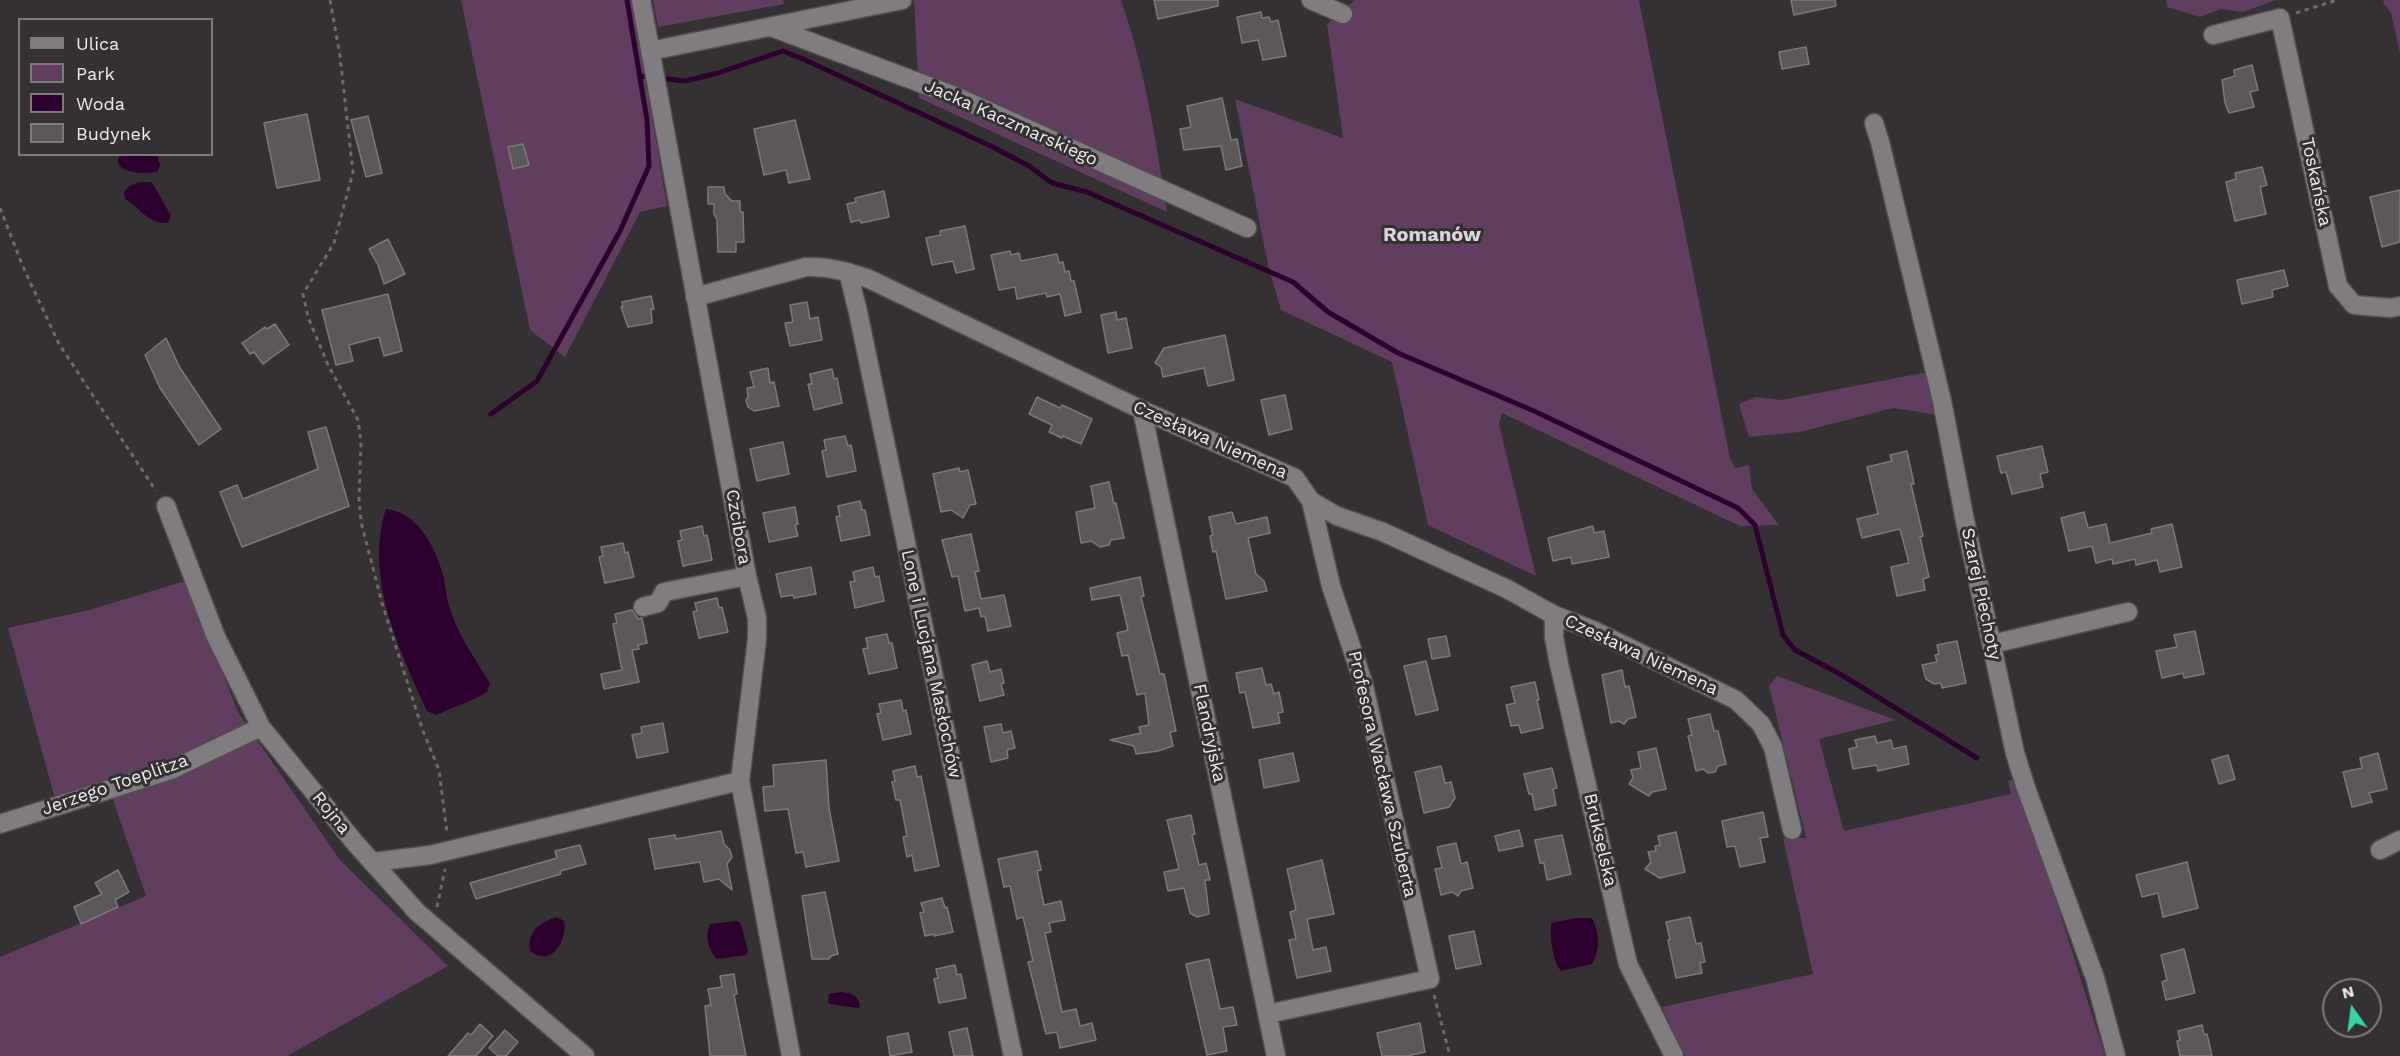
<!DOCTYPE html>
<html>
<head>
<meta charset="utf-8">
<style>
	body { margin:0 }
	#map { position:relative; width:2400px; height:1056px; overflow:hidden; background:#343034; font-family:"Work Sans",sans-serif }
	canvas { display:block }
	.legend { position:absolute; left:18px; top:18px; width:195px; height:138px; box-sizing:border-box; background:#343034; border:2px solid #7e7b7e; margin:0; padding:8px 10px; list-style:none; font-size:18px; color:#edebed }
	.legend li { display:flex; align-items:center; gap:12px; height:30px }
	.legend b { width:30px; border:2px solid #7e7b7e }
	.north { position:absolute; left:2322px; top:978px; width:60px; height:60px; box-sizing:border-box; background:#343034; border:2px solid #7e7b7e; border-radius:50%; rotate:346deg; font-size:16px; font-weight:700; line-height:24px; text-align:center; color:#edebed }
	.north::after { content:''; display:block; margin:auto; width:21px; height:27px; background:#39d4a5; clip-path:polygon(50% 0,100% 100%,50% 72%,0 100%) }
</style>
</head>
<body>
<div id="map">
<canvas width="2400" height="1056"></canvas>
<ul class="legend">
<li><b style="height:8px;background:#817c80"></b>Ulica</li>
<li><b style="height:16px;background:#603e60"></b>Park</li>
<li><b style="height:16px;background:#2c012d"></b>Woda</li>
<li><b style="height:16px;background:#5b575b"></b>Budynek</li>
</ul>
<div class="north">N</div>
</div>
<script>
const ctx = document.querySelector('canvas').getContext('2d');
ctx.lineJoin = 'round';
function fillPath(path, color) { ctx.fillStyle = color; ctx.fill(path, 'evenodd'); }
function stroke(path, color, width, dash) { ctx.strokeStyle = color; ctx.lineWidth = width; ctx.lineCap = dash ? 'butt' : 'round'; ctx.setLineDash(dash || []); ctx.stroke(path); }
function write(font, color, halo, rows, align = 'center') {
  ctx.font = font + ' "Work Sans",sans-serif'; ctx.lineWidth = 6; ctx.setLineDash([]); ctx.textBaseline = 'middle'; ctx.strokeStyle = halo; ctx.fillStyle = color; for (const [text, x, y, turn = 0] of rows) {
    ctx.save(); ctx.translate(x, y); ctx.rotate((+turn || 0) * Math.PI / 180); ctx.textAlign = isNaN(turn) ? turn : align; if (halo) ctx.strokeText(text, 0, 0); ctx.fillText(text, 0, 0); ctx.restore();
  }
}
const green = new Path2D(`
	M461,0H632L667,206L640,212L565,357L530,330Z
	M653,0H783L784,4L658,27Z
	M914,0H1121C1145,69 1156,141 1167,212L919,98Z
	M1355,0H1639L1730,458L1735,468L1749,465L1752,489L1779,525L1740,526L1502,413L1499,424L1536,576L1428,525L1392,362L1281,310L1268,265L1235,99L1343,138L1327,24Z
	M2166,0H2276L2243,12L2221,9L2200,17L2167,7Z
	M2384,0H2400V53L2391,13L2383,3Z
	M1928,372L1938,415L1893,408L1800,432L1749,437L1739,404L1756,397L1781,400Z
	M185,581L239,714L340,860L448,966L287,1056H0V957L146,896L112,797L59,813L8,628L89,610Z
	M1777,676L1896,720L1819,739L1844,831L2011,794L2008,780L2015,781L2053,891L2105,1056H1685L1662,1007L1813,974L1783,838H1806L1769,686Z`);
const water = new Path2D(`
	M122,155H157L160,165L158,171C151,175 127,173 121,167C118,165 118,161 118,158Z
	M139,182H151C160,193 163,204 171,215L168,223C153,223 147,217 137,208C134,204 129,202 125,199L124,192L129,186Z
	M386,509C419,512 437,550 444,579C446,588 446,597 449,606C457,633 475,659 490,683L487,692C471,702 453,707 436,715L427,711C399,649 364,577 386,509Z
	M557,917L564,921C568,941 551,968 530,951C527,931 539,923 557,917Z
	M1576,918H1592C1600,935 1600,949 1592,964L1561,971C1552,960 1550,937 1551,923Z
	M737,921L741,924L748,951L746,955L717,959C707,949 705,936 710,924Z
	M841,992C851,993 859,995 860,1007L857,1008L830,1004L828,1001L829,994Z`);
const stream = new Path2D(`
	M640,76L651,77
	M660,78L685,81L718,73L783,51L803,59L993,147L1029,166L1052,183L1087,192L1293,282L1328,312L1398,353L1534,411L1738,508L1755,525L1783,635L1795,650L1840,674L1977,758
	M491,414L537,381L620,231L649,166L647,120L627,0`);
const building = new Path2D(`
	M1154,0H1218V6L1158,19Z
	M1791,0H1835L1836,6L1794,15Z
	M1261,12L1262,18L1269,17L1271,22L1278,20L1286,56L1263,60L1258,40L1242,43L1237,17Z
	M1806,47L1809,64L1782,69L1779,52Z
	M2252,65L2258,90L2250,92L2254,107L2229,113L2225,103L2222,80L2235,76L2234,70Z
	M1222,98L1231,140L1237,139L1242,166L1226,170L1221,146L1184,150L1180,129L1191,127L1187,106Z
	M307,114L320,180L277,188L264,123Z
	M368,116L382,173L366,177L351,120Z
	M795,120L810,179L789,183L786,170L764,175L754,129Z
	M523,144L529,165L513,169L508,147Z
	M2262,167L2267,185L2260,187L2266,214L2235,221L2226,182L2236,179L2235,173Z
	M708,187H724L725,194L732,201H740V212H743L744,242H736V252H718L717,220L714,214V204H708Z
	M2400,190V242L2382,247L2370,197Z
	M884,191L889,217L861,223L860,220L851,222L847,204L856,202L855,198Z
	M965,226L974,269L956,273L953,261L932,265L926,238L941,235L940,231Z
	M388,239L405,274L384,284L378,265L369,249Z
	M1010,251L1011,255L1019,253L1021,261L1057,254L1059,263L1063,262L1065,272L1069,271L1071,281H1074L1081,312L1065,316L1060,294L1047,297L1046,293L1017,299L1015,287L999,290L991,255Z
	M2284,270L2288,286L2272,290L2273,297L2242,304L2237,280Z
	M388,294L402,351L384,356L379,337L349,345L353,361L336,365L322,310Z
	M651,296L654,309H651L652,323L628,327L621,307H623L622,302Z
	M807,302L810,319L818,317L822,340L790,346L785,323L793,322L790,305Z
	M1116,312L1117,320L1126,318L1132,348L1108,353L1101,315Z
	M275,324L289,345L263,364L254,352L250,354L242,343L265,327L267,329Z
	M1225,335L1234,380L1208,386L1204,368L1163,377L1161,367L1155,363L1164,348Z
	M166,338L180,368L221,429L199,445L160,388L145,355Z
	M768,368L770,383L774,382L779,406L754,411L748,407L746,400L748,397L747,388L754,387L750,372Z
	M832,369L834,379L837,378L842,403L814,410L808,384H812L810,374Z
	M1285,395L1292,429L1269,435L1261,400Z
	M1037,397L1060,408L1062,405L1092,419L1081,444L1063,436L1062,438L1049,432L1052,425L1029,414Z
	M326,427L349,506L242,547L220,492L237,485L243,499L318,469L308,432Z
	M845,436L848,446L851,445L856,471L827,477L822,451L826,450L824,440Z
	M783,442L789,474L757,481L750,449Z
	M2042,446L2048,472L2040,474L2043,487L2012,494L2006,472L2001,473L1997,456Z
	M1907,451L1914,484H1911L1923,536L1920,537L1929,577L1923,579L1925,590L1897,596L1891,567L1909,563L1900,529L1862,538L1857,519L1878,514L1867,467L1892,461L1890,455Z
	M959,468L960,472L968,470L976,504L970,505L963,518L951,510L941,512L933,474Z
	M1109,482L1114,504L1116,503L1124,538L1111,540L1109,545L1100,547L1091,541L1081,543L1076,512L1095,508L1091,486Z
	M860,501L862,510H865L870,535L841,541L836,517L840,516L838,506Z
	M795,507L798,524L795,525L798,536L769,542L763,513Z
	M1232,512L1236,524L1267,517L1270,533L1248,538L1256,574L1264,581L1267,591L1226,599L1216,551L1213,552L1210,536L1213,535L1209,517Z
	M2084,512L2088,528L2106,524L2110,543L2152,533L2151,529L2172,524L2182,567L2160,572L2157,560L2136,565L2135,559L2113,564L2112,559L2096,563L2092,546L2069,551L2061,518Z
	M702,526L704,536L707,535L712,560L683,566L678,541L682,540L680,531Z
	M1593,526L1594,533L1604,531L1609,557L1572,564L1571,557L1553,561L1548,538Z
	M971,534L979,571L975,572L981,599L1004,595L1011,626L988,631L985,616L981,617L979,608L965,611L958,576L952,577L942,540Z
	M623,543L625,553L628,552L634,577L605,583L599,557L603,556L601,547Z
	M811,567L816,594L794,598L793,595L781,597L776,574Z
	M873,567L875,577L879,576L884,601L855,608L850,582L855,581L853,572Z
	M1140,577L1144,596L1141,597L1160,674H1164L1176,731L1170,732L1173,746L1158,751L1136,754L1134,746L1110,740L1141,733L1139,727L1149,725L1145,693L1137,695L1128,655L1122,656L1117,633L1128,630L1120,595L1092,600L1090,588Z
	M717,598L719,608L722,607L728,632L699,638L693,612L697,611L695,603Z
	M632,610L638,619L642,618L647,643L638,645L639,649L632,650L639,682L604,689L601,674L622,670L613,624L617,623L615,614Z
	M2195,631L2204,674L2184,678L2183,673L2162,678L2156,651L2177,647L2174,635Z
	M887,634L889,643H892L897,668L869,674L863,649L868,648L866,638Z
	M1446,636L1450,656L1432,659L1428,639Z
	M1957,641L1966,683L1942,688L1941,683L1934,684L1926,679L1922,665L1937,662L1935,655L1939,654L1937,645Z
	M987,661L990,672L1001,669L1004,683L1001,684L1004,695L980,701L972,665Z
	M1426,661L1438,710L1416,715L1404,666Z
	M1262,668L1266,685L1271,684L1274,694L1279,692L1283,712L1278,713L1280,723L1253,728L1245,692L1240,693L1236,673Z
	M1622,670L1625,687L1629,686L1636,717L1628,719L1624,724L1619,721L1611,723L1602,675Z
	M1535,682L1539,700H1537L1543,728L1521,733L1519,725L1511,726L1506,705L1515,703L1511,687Z
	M901,700L903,711L906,710L911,734L883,740L877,714L881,713L879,704Z
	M1710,714L1714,731H1718L1726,764L1718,766L1715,772L1708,773L1703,769L1696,771L1688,736L1692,735L1688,719Z
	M663,723L668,752L637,758L632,735L642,733L641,727Z
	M1001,724L1003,733L1011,731L1015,748L1007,750L1008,758L991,762L984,727Z
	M1875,736L1877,743L1891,740L1893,749L1906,746L1909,764L1878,771L1877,765L1853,769L1849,749L1857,747L1855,740Z
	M1656,748L1666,789L1652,792L1649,796L1629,784L1633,778L1631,770L1641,768L1638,752Z
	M1293,753L1299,781L1264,788L1259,760Z
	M2378,753L2387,789L2369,793L2372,802L2352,807L2343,772L2362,768L2360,758Z
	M2228,755L2235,779L2219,784L2212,760Z
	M826,760L829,808L839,861L806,867L803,852L796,853L788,809L765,811L763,787L774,786L773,765Z
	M915,766L917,777L921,776L939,866L915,871L912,855L907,857L903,837L907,836L900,800H896L892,782L895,781L893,771Z
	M1441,766L1445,783L1451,782L1455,798L1449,807L1424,813L1415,772Z
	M1552,768L1557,788L1553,789L1556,805L1535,810L1532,794H1529L1524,774Z
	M1763,812L1768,837L1760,838L1765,862L1740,867L1735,846L1727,847L1722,821Z
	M1191,815L1195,834L1192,835L1199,865L1206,863L1210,880H1205L1209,914L1197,917L1190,913L1184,888L1168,891L1164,872L1179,869L1167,820Z
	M1519,830L1523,846L1499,851L1495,836Z
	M721,831L724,844L730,850L732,857L727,864L732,890L719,879L704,882L700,862L655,869L649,839L675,835L676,839Z
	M1676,832L1685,872L1660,878L1645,869L1651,862L1648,852L1656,851L1655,846L1660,845L1658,836Z
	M1562,835L1571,874L1547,880L1544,863H1540L1535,840Z
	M1456,843L1461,864L1467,862L1473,888L1461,891L1458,896L1452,892L1441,895L1435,869L1442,868L1437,847Z
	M580,845L586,864L560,871L561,874L476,899L470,883L557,858L555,851Z
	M1037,851L1041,870L1037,871L1044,905L1061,901L1065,920L1049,923L1051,932L1045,933L1062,1012L1076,1009L1080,1026L1092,1023L1096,1040L1060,1048L1057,1032L1046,1034L1028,962L1033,961L1023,917L1017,919L1010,886L1004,887L998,859Z
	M1322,860L1334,914L1307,919L1313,950L1326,947L1331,971L1297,978L1289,940L1296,939L1290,912L1296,910L1287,869Z
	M2187,862L2198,908L2163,917L2158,893L2142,897L2136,875Z
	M118,870L129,892L115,900L118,907L81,924L74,907L102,894L95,883Z
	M825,892L838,954L831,956L829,959H812L802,896Z
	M942,898L945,908L947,907L953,932L934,936V934L925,936L920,913L924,912L921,903Z
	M1690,917L1696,944L1701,943L1705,962L1700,963L1702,973L1676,978L1668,940L1670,939L1666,922Z
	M1474,931L1481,964L1456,969L1449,936Z
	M2184,949L2195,993L2166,1000L2162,982L2167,980L2161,955Z
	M1209,959L1220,1009L1233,1007L1237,1025L1223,1027L1227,1051L1207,1055L1186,964Z
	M955,965L957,975L961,974L966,998L939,1003L934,979L938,978L936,969Z
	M734,974L737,994L734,995L746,1056H710L705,1006L711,1005L708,989L722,987L720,976Z
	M1420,1023L1425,1052L1407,1056H1382L1377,1033Z
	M480,1024L493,1036L476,1056H448L468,1033L471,1035Z
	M2202,1025L2204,1035L2207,1034L2212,1056H2180L2177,1041L2180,1040L2178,1031Z
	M967,1028L973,1056H954L949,1032Z
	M505,1030L518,1042L506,1056H498L489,1048Z
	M908,1033L912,1052L890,1056L887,1037Z`);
const path = new Path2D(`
	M330,0L340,56L353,172L334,243L303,294L308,317L328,365L358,420L361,442L359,499L361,522L382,603L423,731L439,770L447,833
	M2296,13L2337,0
	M0,208L24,269L59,344L156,491
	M437,907L445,869
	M1434,995L1450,1056`);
const minor = new Path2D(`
	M641,0L747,576L757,618V639L740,781L791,1056
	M1311,0L1343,14
	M771,27L955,96L1247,228
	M2213,35L2280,18L2338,286L2354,305L2391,308L2400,306
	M650,51L902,0
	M1874,123L1880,142L1942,401L1965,521L2015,753L2025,785L2095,978L2116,1056
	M848,272L858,312L1013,1056
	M695,297L806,267C829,266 848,272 869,279L1142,410L1295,478L1311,501L1337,516L1383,532L1507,589L1554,615L1595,631L1736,700L1761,724L1773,747L1792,830
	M1142,410L1276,1056
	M166,506L216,637L261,727L356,844L417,912L585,1056
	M643,607L658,603L664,592L747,576
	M1554,615V637L1559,664L1628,964L1674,1056
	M1992,644L2128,612
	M0,824L171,770L261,727
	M2380,850L2400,840
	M373,862L430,855L740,781
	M1268,1014L1430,979L1363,682L1331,586L1311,501`);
const streetNames = [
	["Jacka Kaczmarskiego",1011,123,24],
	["Toskańska",2316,182,78],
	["Czesława Niemena",1210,440,24],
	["Czcibora",738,527,80],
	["Szarej Piechoty",1981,594,78],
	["Czesława Niemena",1641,655,25],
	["Lone i Lucjana Masłochów",931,664,78],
	["Flandryjska",1209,733,78],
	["Profesora Wacława Szuberta",1382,774,77],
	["Jerzego Toeplitza",115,785,-19],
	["Rojna",331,813,51],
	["Brukselska",1600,840,77]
];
const neighbourhoodNames = [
	["Romanów",1432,235]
];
fillPath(green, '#603e60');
fillPath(water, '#2c012d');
stroke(stream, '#2c012d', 5);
fillPath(building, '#5b575b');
stroke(building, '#7c787c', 1.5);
stroke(minor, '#524f52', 21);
stroke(path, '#6e6a6e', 3, [4.5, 4.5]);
stroke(minor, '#817c80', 18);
write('18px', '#edebed', '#343034', streetNames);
write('bold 20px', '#dad5da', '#343034', neighbourhoodNames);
</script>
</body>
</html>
